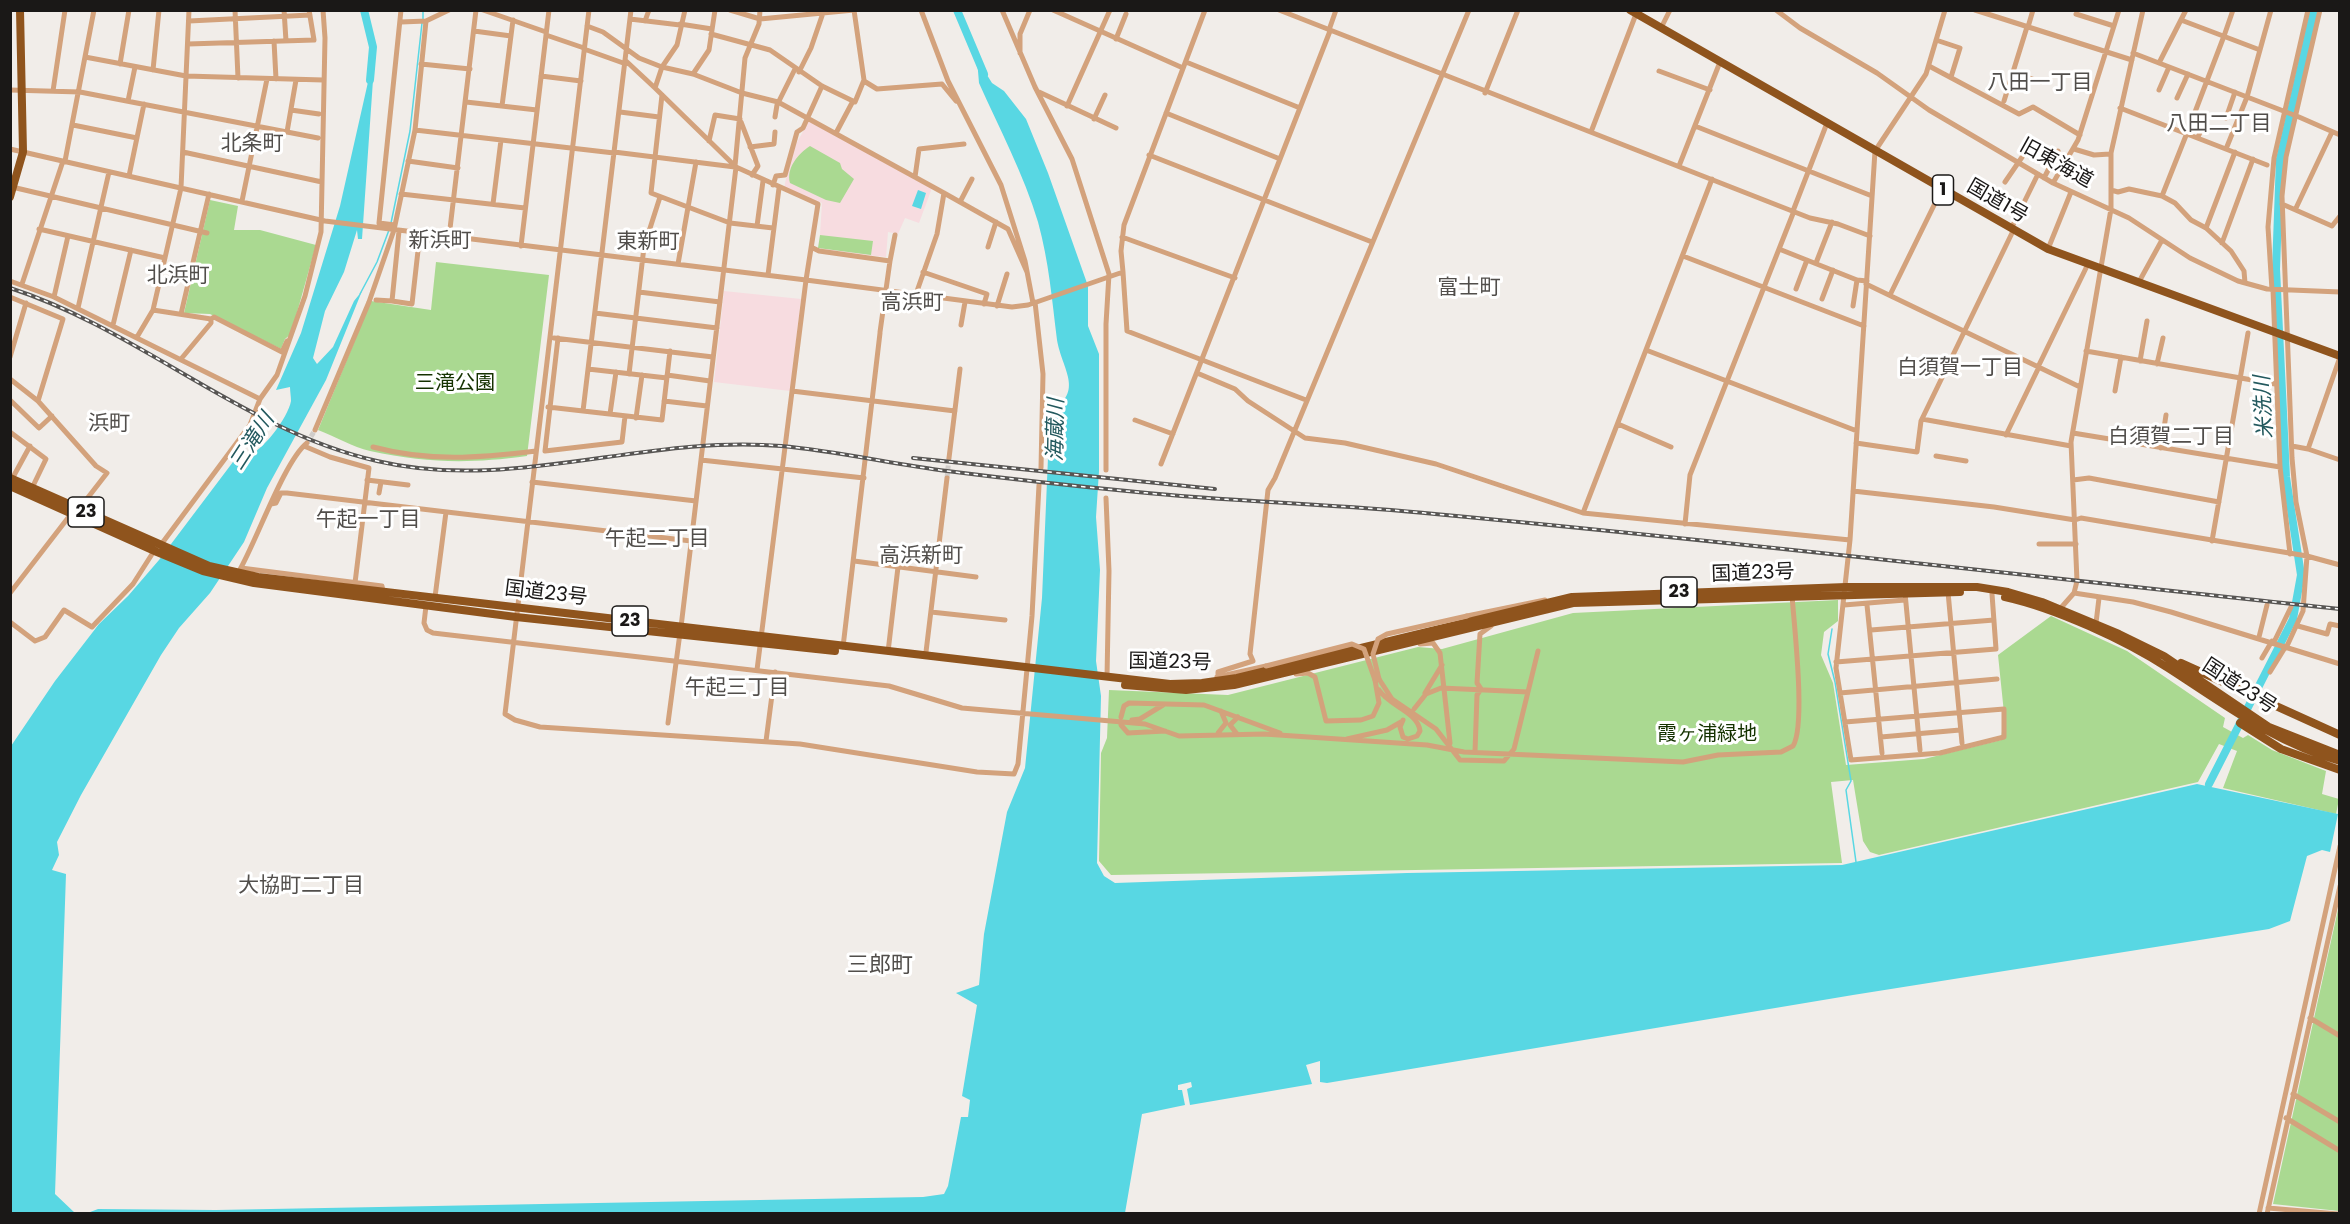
<!DOCTYPE html>
<html>
<head>
<meta charset="utf-8">
<style>
	body { margin:0 }
	#map { position:relative; width:2350px; height:1224px; overflow:hidden; background:#f1ede9; font-family:Poppins,sans-serif }
	canvas { display:block }
	.frame { position:absolute; inset:0; border:12px solid #1a1817; pointer-events:none }
</style>
</head>
<body>
<div id="map">
<canvas width="2350" height="1224"></canvas>
<div class="frame"></div>
</div>
<script>
const ctx = document.querySelector('canvas').getContext('2d');
ctx.lineJoin = 'round';
function fillPath(path, color) { ctx.fillStyle = color; ctx.fill(path, 'evenodd'); }
function stroke(path, color, width, dash) { ctx.strokeStyle = color; ctx.lineWidth = width; ctx.lineCap = dash ? 'butt' : 'round'; ctx.setLineDash(dash || []); ctx.stroke(path); }
function write(font, color, halo, rows, align = 'center') {
  ctx.font = font + ' Poppins,"Noto Sans JP",sans-serif'; ctx.lineWidth = 6; ctx.setLineDash([]); ctx.textBaseline = 'middle'; ctx.strokeStyle = halo; ctx.fillStyle = color; for (const [text, x, y, turn = 0] of rows) {
    ctx.save(); ctx.translate(x, y); ctx.rotate((+turn || 0) * Math.PI / 180); ctx.textAlign = isNaN(turn) ? turn : align; if (halo) ctx.strokeText(text, 0, 0); ctx.fillText(text, 0, 0); ctx.restore();
  }
}
const education = new Path2D(`
	M809,121L932,188L919,223L905,218L898,234L888,232L886,257L819,250L822,203L784,188L792,151Z
	M724,291L801,299L790,391L714,382Z`);
const green = new Path2D(`
	M810,146L840,163L842,169L854,179L840,203L826,200L790,183C786,168 798,154 810,146Z
	M210,200L238,206L234,230H260L316,245L291,334L285,339L281,349L210,314L184,313Z
	M820,235L873,241L871,255L818,248Z
	M436,262L549,275L527,456C468,464 427,463 370,451C353,447 334,436 318,430L371,301L431,310Z
	M1838,600V621L1824,632L1821,655L1833,683L1846,765L1924,759L2001,740L2004,713L1998,655L2051,616L2127,651L2225,718L2223,727L2243,738L2248,735L2272,750L2326,771L2322,794L2339,799L2336,814L2223,788L2237,751L2219,744L2198,782L1879,855L1870,852L1863,841L1853,780L1831,782L1842,863L1111,875L1099,861L1101,753L1107,738L1109,690L1228,695L1418,647L1442,649L1573,613Z
	M2339,905V1211L2273,1204Z`);
const water = new Path2D(`
	M375,51L362,239H358L357,230L344,272L325,311L313,358L317,364L333,347L354,301L362,291L326,380L267,488L244,542L210,593L179,628L161,655L81,795L57,842L59,855L52,870L66,874L55,1194L75,1213L11,1214V746L55,681L99,624L128,596L159,560L239,454L246,457C262,452 288,418 291,401C291,397 290,391 290,387L276,390L301,333L340,206Z
	M977,59L992,83L1004,91L1026,119L1048,173L1088,286V326L1099,354V471L1096,517L1100,570L1096,661L1101,696L1097,863L1104,876L1115,883L1407,873L1842,865L2197,784L2338,814L2330,852L2322,850L2307,856L2290,921L2269,929L1853,995L1327,1083L1320,1082V1061L1306,1065L1312,1084L1190,1105L1187,1089L1192,1087L1191,1082L1178,1085V1090H1182L1185,1105L1142,1114L1125,1213L85,1214L98,1209L216,1210L923,1197L944,1194L948,1186L961,1117H968L970,1100L962,1096L977,1005L956,993L979,985L984,934L1007,812L1025,768L1042,598L1050,411C1085,391 1062,370 1057,340C1052,300 1049,262 1038,222C1024,175 999,128 979,83Z
	M918,190L926,193L921,209L912,206Z`);
const stream = new Path2D(`
	M423,19V10
	M391,223L410,131L422,23
	M360,294L377,262L389,230
	M1832,629L1828,654L1835,682L1851,781L1846,790L1856,862`);
const river = new Path2D(`
	M364,10L373,47L370,80
	M957,10L984,74
	M2209,784L2293,619L2301,575L2286,477L2283,412L2276,269L2280,159L2314,10`);
const minorTunnel = new Path2D(`
	M307,443L315,430
	M947,478L949,458`);
const minor = new Path2D(`
	M235,10L238,78
	M284,10L286,41
	M483,10L546,32
	M589,10L505,714L515,720L540,727L800,744L977,772L1014,774L1018,764L1032,616L1039,485
	M685,10L677,45L662,67L655,88L736,167L818,204L806,280L1012,307L1028,305L1123,272L1121,251L1124,225L1205,10
	M730,10L760,19
	M921,10L948,81L1001,185L1025,261L1033,303
	M1002,10L1035,87L1072,159L1109,274L1106,324V470
	M1053,10L1183,68
	M1279,10L1810,218L1838,224L1870,236
	M1776,10L1800,28L1877,73L1929,110L2053,183L2129,218L2190,258L2238,281L2267,289L2340,292
	M1975,10L2132,60
	M2076,14L2114,26
	M630,19L680,25
	M760,19L854,10
	M2181,20L2260,50
	M189,21L310,15
	M645,21L649,10
	M401,22L426,21
	M680,24L712,29
	M587,26L603,32L639,58L662,67L693,74L742,93L778,102L944,193L1008,229L1027,272
	M2028,27L2033,10
	M1661,28L1670,10
	M1329,30L1336,10
	M474,31L511,36
	M711,34L770,50L822,86L855,102L864,80L854,10
	M546,35L584,48
	M2224,36L2233,10
	M1116,39L1126,14
	M1936,40L1960,48L1951,77
	M274,41L276,79
	M188,44L314,40L309,10
	M584,49L626,64
	M1020,53V34L1030,10
	M2133,53L2299,117L2340,135
	M85,57L186,76L323,80
	M626,61L655,88
	M1186,62L1300,108
	M2159,63L2186,10
	M120,64L129,10
	M421,64L470,69
	M1929,66L2019,114L2033,107L2080,135
	M153,70L159,10
	M1659,71L1710,90
	M799,72L811,48L823,13
	M2012,72L2041,82
	M693,74L709,50L715,10
	M541,76L581,81
	M864,81L877,89L942,84L956,101
	M10,90L80,92L318,138
	M2159,90L2169,67
	M53,91L65,10
	M1039,92L1116,128
	M1485,93L1518,10
	M662,95L651,193L730,223L773,228
	M2177,98L2188,74
	M128,101L135,67
	M2004,101L2027,27
	M466,102L537,110
	M502,106L513,20
	M1067,106L1110,10
	M2120,108L2267,165
	M291,110L319,114
	M620,112L659,117
	M1166,113L1280,159
	M775,117L777,105L795,69
	M2226,118L2235,92
	M1094,119L1105,95
	M741,122L758,166L752,175
	M73,125L137,138
	M1695,126L1872,196
	M415,130L614,153
	M287,132L296,80
	M1591,132L1636,14
	M836,133L853,101
	M2187,133L2224,36
	M2198,137L2206,119
	M709,141L715,115L740,119
	M750,147L774,144L775,132
	M10,149L325,221L806,280L757,670
	M2074,149L2094,155L2110,154
	M2226,149L2247,97L2271,10
	M183,152L322,182
	M614,152L735,167
	M1149,155L1372,242
	M65,161L94,10
	M408,161L458,168
	M735,166L745,58L759,24L760,10
	M1679,166L1720,62
	M129,176L144,104
	M915,177L919,149L964,144
	M2044,178L2058,151
	M2005,182L2031,144
	M2053,183L2078,140L2119,10
	M773,185L776,176L785,175L797,132L803,128L822,86
	M12,187L207,233
	M2111,190L2118,192L2129,189L2162,196L2175,203L2191,220L2206,228L2231,251L2244,271L2245,283
	M401,194L525,208
	M2162,196L2187,133
	M242,201L267,79
	M960,202L972,179
	M493,204L501,140
	M2282,204L2332,226L2340,216
	M2296,208L2332,132
	M1793,211L1827,123
	M395,225L379,223L401,10
	M757,226L763,181
	M2206,228L2235,152
	M39,229L165,258
	M2011,229L2038,174
	M399,231L392,301L412,304L420,233
	M449,237L476,10
	M1122,237L1235,278
	M2222,243L2253,159
	M521,246L549,10
	M988,247L996,222
	M813,248L819,251L890,261L880,332
	M1779,249L1857,280L1867,281
	M2048,249L2071,192
	M1683,256L1864,326
	M890,261L895,235
	M1816,263L1832,222
	M678,264L696,162
	M923,272L987,294L984,304
	M1123,272L1127,331L1306,400
	M768,275L779,188
	M2140,280L2162,240
	M10,281L54,297L260,399
	M22,284L63,161
	M1866,284L2080,387
	M1796,289L1807,260
	M2272,290L2268,227L2274,158L2308,10
	M2273,290L2280,467L2290,554
	M639,292L720,302
	M916,294L937,234L944,193
	M1890,295L1942,189
	M10,297L63,319L38,401
	M54,297L68,236
	M1822,299L1833,270
	M376,300L392,301
	M1035,302L1043,374L1041,468
	M997,306L1007,274
	M1853,306L1857,280
	M78,308L109,172
	M153,310L211,319V323L181,359
	M595,313L717,328
	M181,314L209,194
	M211,319L214,317L282,352L287,341
	M113,325L131,250
	M961,325L965,302
	M137,337L153,310L181,188L189,10
	M554,338L713,357
	M558,338L545,451L622,442L625,416
	M1646,350L1857,431
	M2086,351L2275,384
	M10,357L26,303
	M2340,357L2308,449L2340,460
	M2140,361L2147,321
	M2157,364L2163,338
	M2038,367L2087,266
	M588,369L667,378
	M1197,373L1235,389L1248,401L1305,438L1345,443L1436,464L1583,513L1850,540
	M629,374L644,247L660,197
	M667,375L710,381
	M10,379L38,401L96,466L107,473L79,509L71,514L10,593
	M792,391L955,411
	M2115,391L2121,357
	M10,400L39,428L52,416
	M664,401L707,406
	M548,407L662,420L670,351
	M583,411L631,10
	M610,414L616,372
	M636,418L642,375
	M1922,419L2071,446
	M1135,420L1173,434
	M1618,424L1671,447
	M315,430L369,302L394,230L415,130L426,21L449,10
	M10,432L46,459L32,488
	M2073,433L2280,467
	M2006,435L2039,367
	M1856,443L1917,452L1921,421L2013,231
	M304,446L330,457L369,468L355,583
	M2292,446L2308,449
	M373,447C429,462 479,458 536,451
	M2161,448L2166,415
	M1936,456L1966,461
	M949,458L960,369
	M701,460L864,478
	M1161,464L1330,31
	M12,479L30,446
	M367,480L408,485
	M2073,480L2089,478L2219,502
	M532,482L696,501
	M1853,491L1994,507L2075,520L2081,518L2307,556L2340,565
	M379,493L381,482
	M1106,498L1109,571L1107,677
	M271,504L276,503L281,493H287L691,541
	M1583,513L1712,179
	M1685,524L1690,475L1794,211
	M2212,541L2248,333
	M2039,544H2076
	M160,546L250,425L260,399L277,375L305,296L321,232L325,38L323,10
	M854,561L976,577
	M241,568L382,586L383,591
	M238,573C256,543 284,461 307,443
	M1948,592L1962,743
	M1905,593L1920,750
	M2074,593L2133,602L2171,612L2340,664
	M435,597L446,512
	M1844,605L1905,600
	M1867,605L1882,753
	M426,606L424,623L427,630L433,633L889,686L962,708L1145,724L1179,736L1264,734L1427,745L1464,752L1683,762L1718,755L1781,752L1793,746C1806,725 1794,625 1792,595
	M2059,610L2074,593L2077,581L2071,442L2111,209V153L2143,10
	M931,612L1005,620
	M1467,616L1545,600
	M10,622L35,641L45,637L64,610L92,627L133,584L154,551
	M2096,623L2099,598
	M2298,626L2327,634L2330,624L2340,626
	M681,627L736,167
	M1871,630L1994,620
	M2259,637L2267,605
	M2274,642L2291,607
	M1420,644L1433,643L1440,653L1450,743
	M2287,646L2303,611L2307,556L2296,502L2292,458L2282,196L2286,157L2320,10
	M843,647L880,333
	M888,652L898,567
	M926,652L947,478
	M2262,658L2272,641
	M1836,662L1996,649L1992,594
	M2270,672L2286,646
	M1296,674L1308,673L1315,677L1326,721L1361,720L1373,716L1379,703L1375,680
	M1217,677L1266,666
	M1218,677V672L1253,661L1250,654L1252,636L1268,490L1275,478L1469,10
	M1379,679L1392,699L1436,729L1460,760L1504,761L1514,749L1538,651
	M1481,689L1477,683L1480,634L1491,626
	M1379,690C1389,706 1418,712 1420,731L1417,736L1408,739L1403,737L1400,727L1403,720
	M1425,693L1442,665
	M1840,693L1997,679
	M1414,709L1426,694L1441,688L1528,692
	M1121,717L1124,706L1129,703L1204,705L1280,733
	M1132,720L1140,719L1163,705
	M1845,722L2004,709V737L1940,753L1851,760L1836,668L1850,540L1875,151L1926,74L1945,10
	M668,723L680,633
	M1121,725L1128,733L1165,731
	M1218,733L1226,723L1221,711
	M1237,734L1230,725L1238,717
	M1881,737L1960,730
	M1347,739L1387,730L1401,722
	M766,741L775,672
	M1475,752L1477,695L1481,689
	M2310,1018L2340,1036
	M2293,1094L2340,1122
	M2286,1118L2340,1151
	M2268,1208L2338,1214
	M2259,1214L2340,846
	M2267,1214L2340,886`);
const highway = new Path2D(`
	M1630,10L2048,249L2340,356
	M10,197L23,152L20,10
	M10,478L209,566L258,577L1170,684L1202,683L1237,678L1572,597L1846,587H1977L2008,592L2042,602L2119,634L2164,656L2269,727L2340,755
	M10,486L157,552L203,571L254,583L516,617L835,651
	M2005,597C2055,608 2125,640 2168,668C2224,704 2275,743 2340,761
	M2181,663L2340,735
	M1125,685L1186,690L1234,685L1573,603L1960,592
	M2240,723L2281,749L2340,770`);
const rail = new Path2D(`
	M10,288C140,330 244,431 377,461C512,493 645,434 781,446C837,451 892,464 947,471C1010,479 1074,486 1137,492C1236,502 1336,504 1435,514C1737,542 2038,577 2340,609
	M913,458L1215,489`);
const minorBridge = new Path2D(`
	M1266,666L1352,644L1364,649L1375,680
	M1379,679L1373,654L1378,639L1387,634L1467,616`);
const shields = [
	[1943,190,21],
	[86,512,36],
	[1679,592,36],
	[630,621,36]
];
const shieldNames = [
	["1",1943,190],
	["23",86,512],
	["23",1679,592],
	["23",630,621]
];
const streetNames = [
	["旧東海道",2056,164,29],
	["国道1号",1997,202,30],
	["国道23号",1753,574,-2],
	["国道23号",546,594,7],
	["国道23号",1170,663,1],
	["国道23号",2239,687,33]
];
const parkNames = [
	["三滝公園",455,384],
	["霞ヶ浦緑地",1707,735]
];
const neighbourhoodNames = [
	["八田一丁目",2040,84],
	["八田二丁目",2219,125],
	["北条町",252,145],
	["新浜町",440,242],
	["東新町",648,243],
	["北浜町",178,277],
	["富士町",1469,289],
	["高浜町",912,304],
	["白須賀一丁目",1960,369],
	["浜町",109,425],
	["白須賀二丁目",2171,438],
	["午起一丁目",368,521],
	["午起二丁目",657,540],
	["高浜新町",921,557],
	["午起三丁目",737,689],
	["大協町二丁目",301,887]
];
const waterNames = [
	["米洗川",2265,407,-93],
	["海蔵川",1057,430,-89],
	["三滝川",253,442,-57]
];
const quarterNames = [
	["三郎町",880,966]
];
fillPath(education, '#f7dce0');
fillPath(green, '#aad991');
fillPath(water, '#58d7e3');
stroke(stream, '#58d7e3', 1.5);
stroke(river, '#58d7e3', 8);
stroke(minorTunnel, '#d1cdca', 5, [5, 2.5]);
stroke(minor, '#d3a27c', 5);
stroke(highway, '#8f541d', 8);
stroke(rail, '#575553', 4);
stroke(rail, '#fff', 1.5, [4.5]);
stroke(minorBridge, '#d3a27c', 5);
for (const [x, y, w] of shields) { const box = new Path2D(); box.roundRect(x - w / 2, y - 15, w, 30, 4.5); ctx.fillStyle = '#fff'; ctx.fill(box); stroke(box, '#1a1817', 1.5); }
write('bold 18px', '#1a1817', null, shieldNames);
write('20px', '#1a1817', '#fff', streetNames);
write('20px', '#153200', '#fff', parkNames);
write('21px', '#514e4b', '#fff', neighbourhoodNames);
write('italic 21px', '#23595e', '#fff', waterNames);
write('22px', '#514e4b', '#fff', quarterNames);
</script>
</body>
</html>
